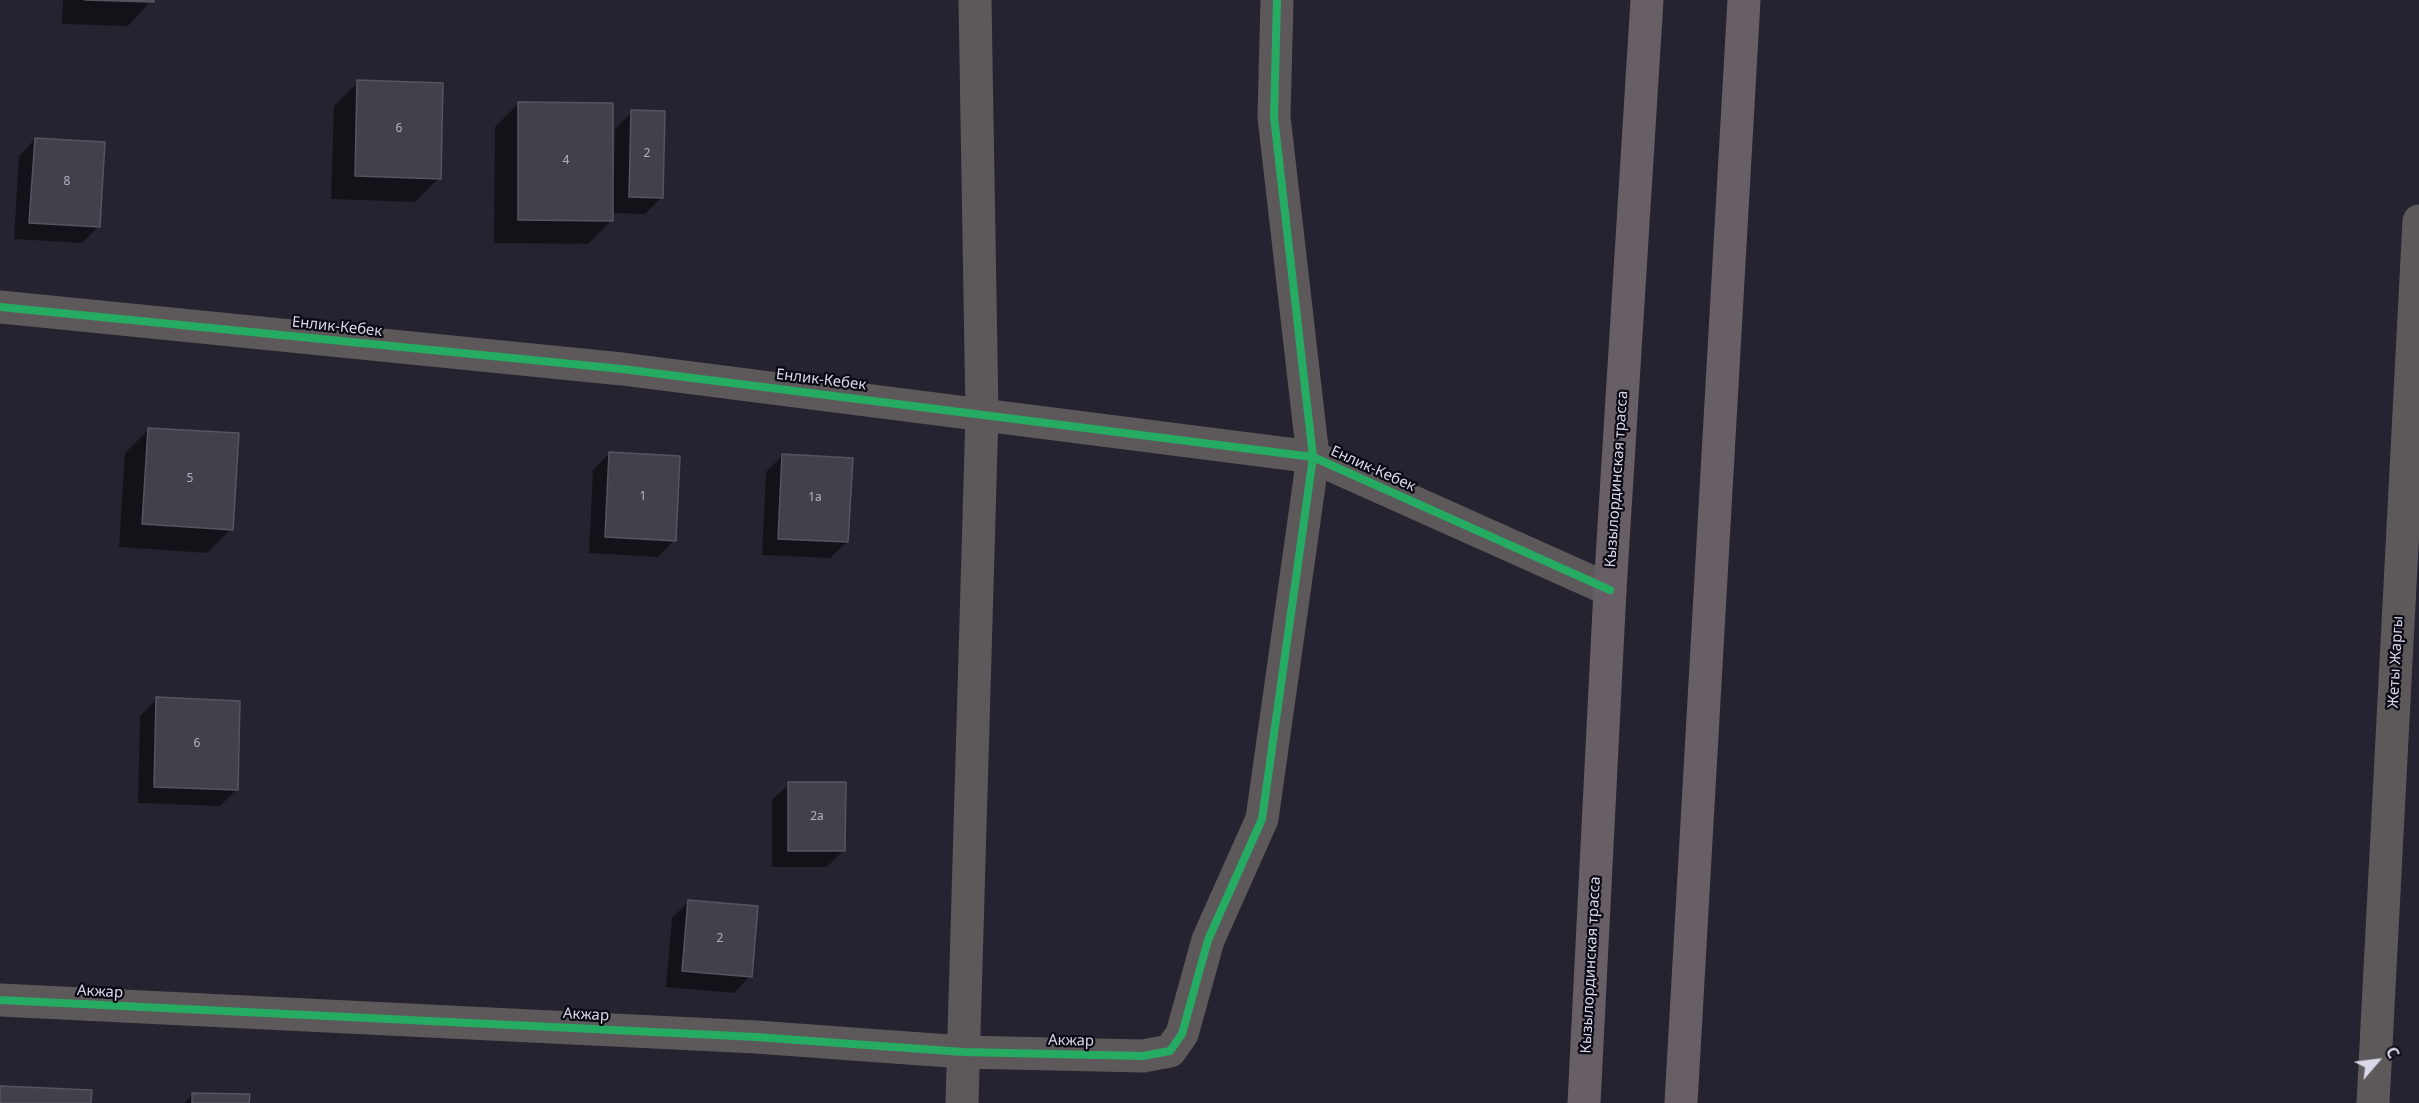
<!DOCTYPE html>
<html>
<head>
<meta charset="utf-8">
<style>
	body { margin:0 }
	#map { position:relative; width:2419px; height:1103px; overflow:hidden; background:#262330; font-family:"Noto Sans",sans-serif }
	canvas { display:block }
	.north { position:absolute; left:2347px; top:1031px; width:60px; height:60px; -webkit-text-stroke:4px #0b0914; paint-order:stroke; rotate:62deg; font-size:16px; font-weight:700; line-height:24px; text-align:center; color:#dad8e9 }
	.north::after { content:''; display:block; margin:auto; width:21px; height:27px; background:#dad8e9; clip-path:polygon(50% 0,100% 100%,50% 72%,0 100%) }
</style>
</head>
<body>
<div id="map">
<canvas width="2419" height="1103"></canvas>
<div class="north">С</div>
</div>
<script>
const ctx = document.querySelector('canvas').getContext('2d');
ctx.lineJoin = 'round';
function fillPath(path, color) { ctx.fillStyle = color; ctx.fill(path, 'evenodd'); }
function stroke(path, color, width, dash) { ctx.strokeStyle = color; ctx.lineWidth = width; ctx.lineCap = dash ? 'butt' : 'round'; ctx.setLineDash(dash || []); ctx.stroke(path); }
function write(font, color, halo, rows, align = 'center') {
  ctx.font = font + ' "Noto Sans",sans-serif'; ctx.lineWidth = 4.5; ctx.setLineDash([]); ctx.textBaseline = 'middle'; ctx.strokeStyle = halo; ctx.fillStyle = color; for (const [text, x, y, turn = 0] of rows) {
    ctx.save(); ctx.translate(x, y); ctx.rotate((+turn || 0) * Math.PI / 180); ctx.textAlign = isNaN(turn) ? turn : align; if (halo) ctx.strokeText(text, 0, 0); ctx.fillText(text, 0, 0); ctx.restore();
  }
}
const shadow = new Path2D(`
	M63,0H152L128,26L62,24Z
	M358,82L439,178L415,202L331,199L334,106Z
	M519,103L612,172H614L615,129L632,112L661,198L645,214L612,213V220L588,244L494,243L495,127Z
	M35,139L99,226L82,243L14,239L19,156Z
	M149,429L231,529L207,553L119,547L125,453Z
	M610,453L674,540L658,557L589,553L593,470Z
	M783,455L847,542L830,558L762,555L766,472Z
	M157,699L237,789L220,806L138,803L140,716Z
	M789,784L843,851L827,867H772V800Z
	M688,902L750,976L734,993L666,987L672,918Z
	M193,1094L248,1103H184Z`);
const building = new Path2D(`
	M85,0H154V2Z
	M357,80L443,83L441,179L355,176Z
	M518,102L613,103V221L518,220Z
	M631,110L665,111L663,198L629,197Z
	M35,138L105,142L100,227L29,223Z
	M148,428L239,433L233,530L142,524Z
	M609,452L680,456L676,541L605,537Z
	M782,454L853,458L848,542L778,539Z
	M156,697L240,701L238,790L154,787Z
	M788,782H846L845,851H788Z
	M688,900L758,906L752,977L682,971Z
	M0,1086L92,1090L91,1103H0Z
	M192,1093L250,1094L249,1103H192Z`);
const minor = new Path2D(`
	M0,307L622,369L1313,457L1610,590
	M0,1000L756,1037L963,1052L1143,1056L1170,1051L1182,1034L1208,940L1262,819L1313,457L1274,117L1277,0
	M962,1103L982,414L975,0
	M2373,1103L2419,221`);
const highway = new Path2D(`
	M1584,1103L1610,590L1647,0
	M1681,1103L1744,0`);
const cycleway = new Path2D(`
	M0,307L622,369L1313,457L1610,590
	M0,1000L756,1037L963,1052L1143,1056L1170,1051L1182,1034L1208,940L1262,819L1313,457L1274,117L1277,0`);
const numberNames = [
	["6",399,129],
	["2",647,154],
	["4",566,161],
	["8",67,182],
	["5",190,479],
	["1",643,497],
	["1а",815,498],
	["6",197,744],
	["2а",817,817],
	["2",720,939]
];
const streetNames = [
	["Енлик-Кебек",337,327,6],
	["Енлик-Кебек",821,380,7],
	["Енлик-Кебек",1373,469,24],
	["Кызылординская трасса",1617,479,-86],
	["Жеты Жаргы",2396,662,-87],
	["Кызылординская трасса",1591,965,-87],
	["Акжар",100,992,3],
	["Акжар",586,1015,3],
	["Акжар",1071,1041,1]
];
fillPath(shadow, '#0007');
fillPath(building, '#42404b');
stroke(building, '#565460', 1.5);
stroke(minor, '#5d595a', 33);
stroke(highway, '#675f65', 33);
stroke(cycleway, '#26ab63', 8);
write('12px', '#b4b2c2', null, numberNames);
write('15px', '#dad8e9', '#0b0914', streetNames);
</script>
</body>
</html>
